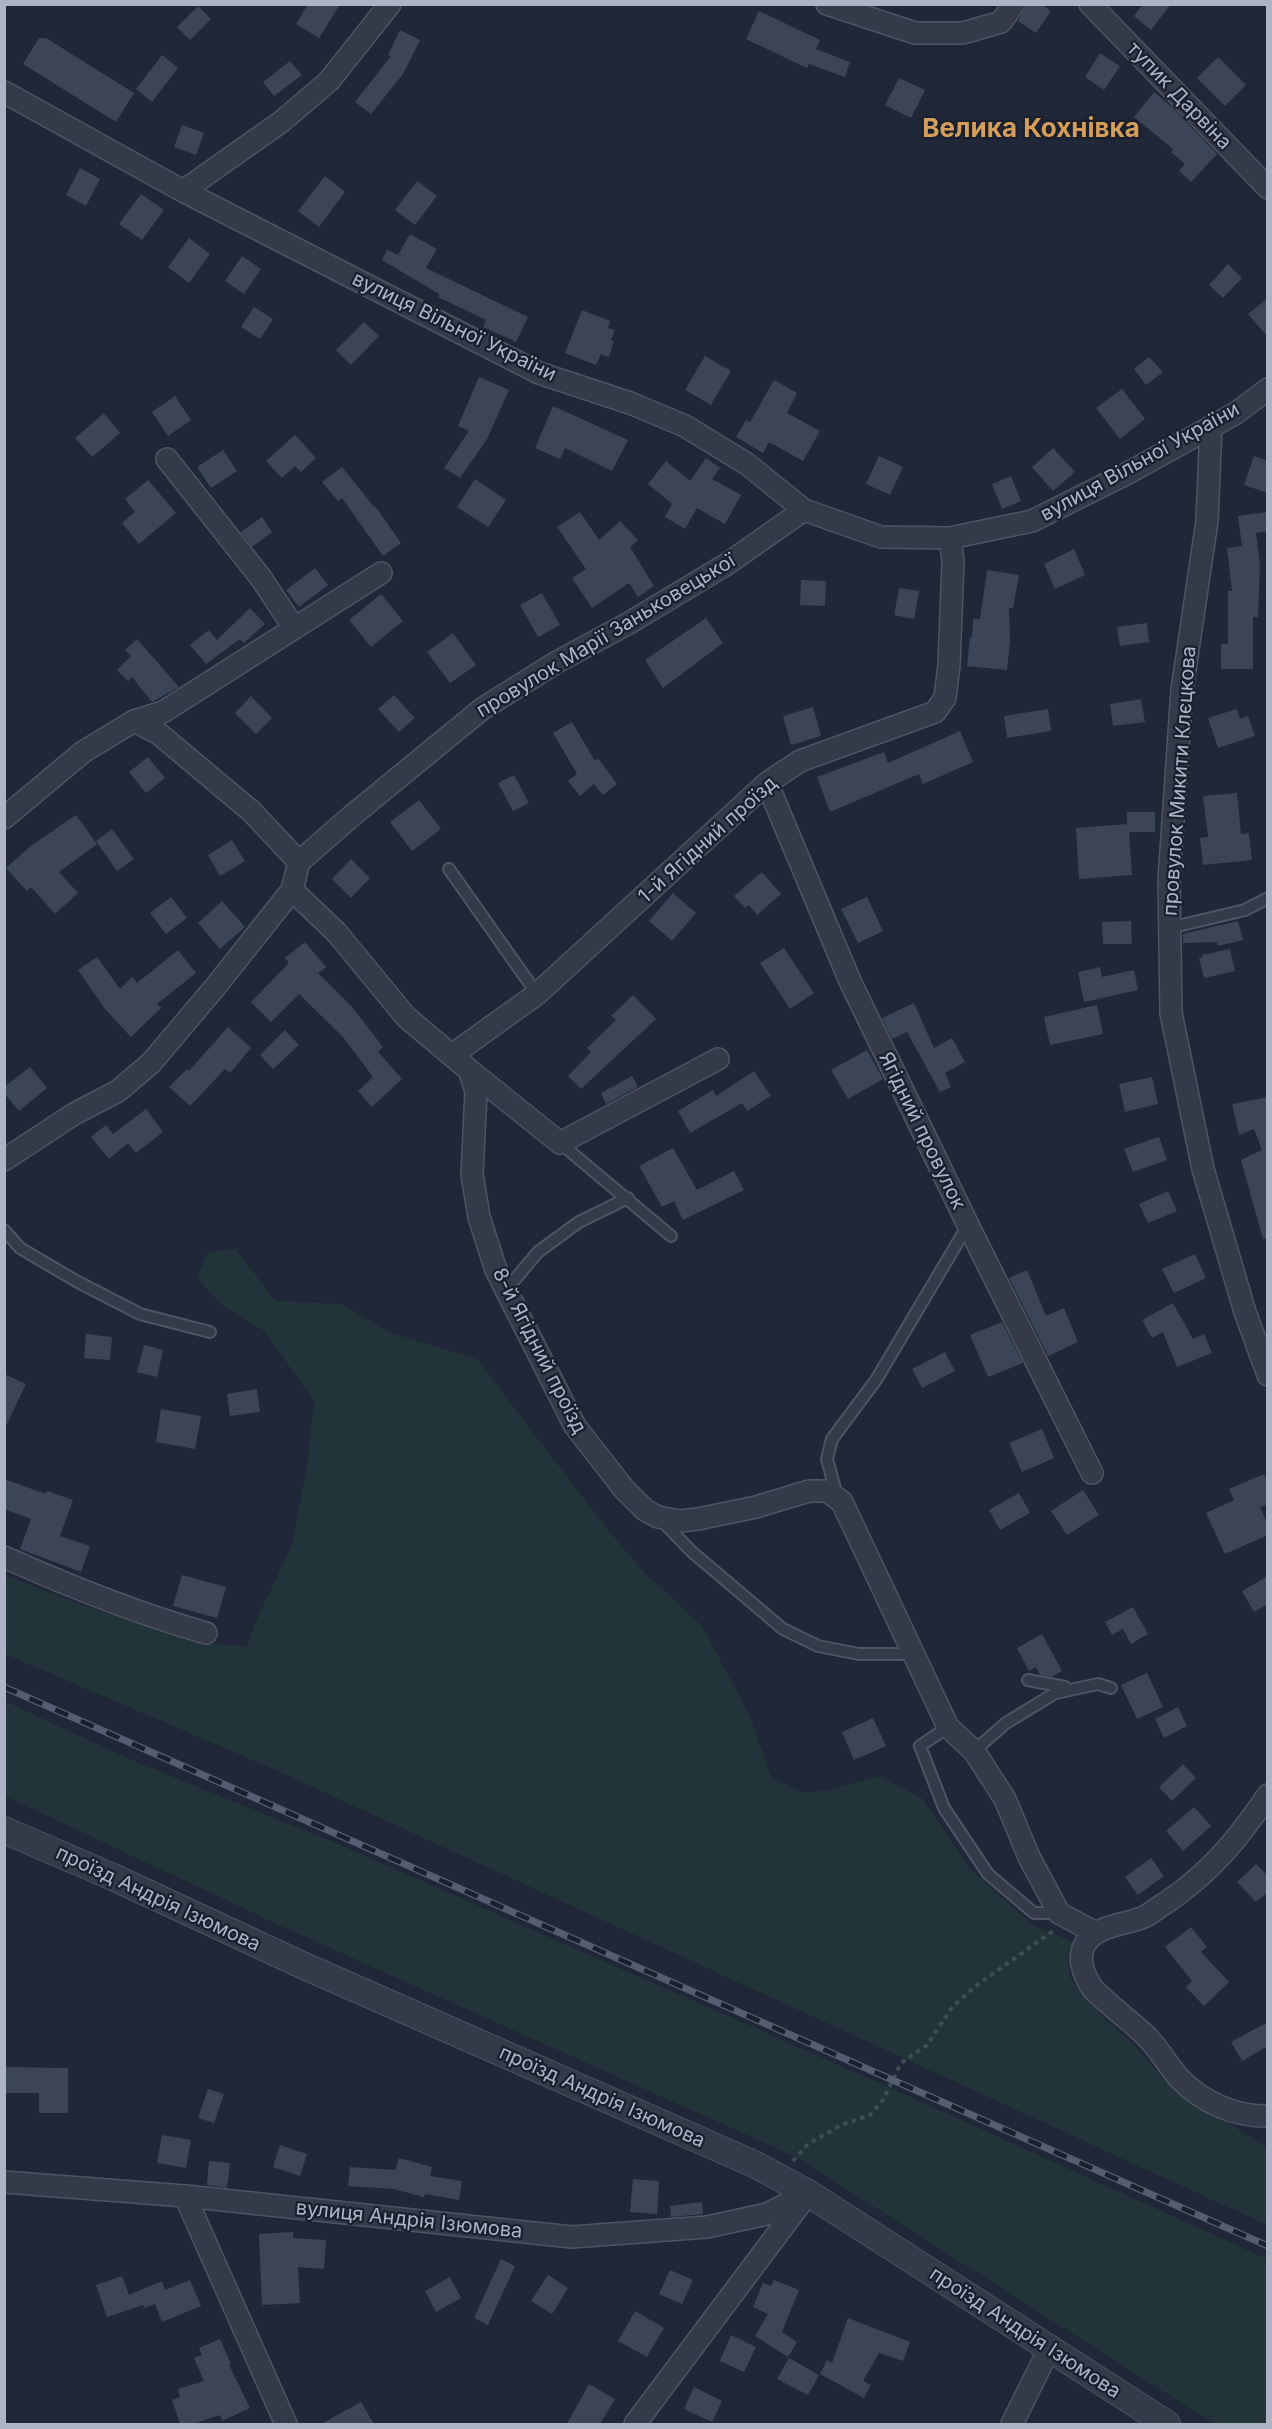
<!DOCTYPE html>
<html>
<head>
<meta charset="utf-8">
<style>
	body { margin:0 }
	#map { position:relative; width:1272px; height:2429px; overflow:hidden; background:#202738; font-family:Inter,sans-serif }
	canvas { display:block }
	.frame { position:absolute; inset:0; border:6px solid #aeb4c5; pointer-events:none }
</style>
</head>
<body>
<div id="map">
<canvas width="1272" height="2429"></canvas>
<div class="frame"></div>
</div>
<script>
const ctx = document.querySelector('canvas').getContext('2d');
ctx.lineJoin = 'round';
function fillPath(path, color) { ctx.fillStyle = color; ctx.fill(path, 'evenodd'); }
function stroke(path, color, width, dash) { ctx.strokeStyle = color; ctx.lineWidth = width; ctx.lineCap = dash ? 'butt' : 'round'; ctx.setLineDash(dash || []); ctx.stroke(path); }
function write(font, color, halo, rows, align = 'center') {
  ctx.font = font + ' Inter,sans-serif'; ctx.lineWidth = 4.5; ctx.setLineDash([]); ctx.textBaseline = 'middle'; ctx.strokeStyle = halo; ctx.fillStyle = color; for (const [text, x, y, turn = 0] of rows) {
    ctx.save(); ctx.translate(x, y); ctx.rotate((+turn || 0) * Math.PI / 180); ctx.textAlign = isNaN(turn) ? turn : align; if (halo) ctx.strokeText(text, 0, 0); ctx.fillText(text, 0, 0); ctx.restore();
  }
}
const green = new Path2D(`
	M236,1249L275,1301L341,1304L392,1333L477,1359L604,1525L642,1570L702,1626L750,1716L771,1777L804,1793L832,1789L879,1776L922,1798L970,1869L1033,1925L1073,1942L1069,1976L1103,2017L1137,2048L1167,2083L1267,2148V2225L271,1768L5,1654L4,1575L74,1602L191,1641L247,1647L258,1617L292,1545L307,1466L314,1400L263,1330L223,1306L197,1278L208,1252Z
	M5,1701L127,1758L345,1847L900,2092L1267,2259V2424H1214L796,2157L281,1926L5,1796Z`);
const building = new Path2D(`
	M308,4H340L319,38L296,24Z
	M1028,4H1041L1051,11L1036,33L1018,21Z
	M1143,4H1171L1151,30L1134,16Z
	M198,6L211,19L190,40L177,27Z
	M759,11L820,40L816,49L850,62L845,77L809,64L807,68L746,39Z
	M400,30L420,40L403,74L371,114L355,102L391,56L388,55Z
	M39,38H46L134,93L116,122L23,64Z
	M1100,53L1120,66L1104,90L1085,77Z
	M162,55L178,68L152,102L136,89Z
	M1218,57L1246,85L1225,106L1197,78Z
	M290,61L302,75L274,96L263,82Z
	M899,78L925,90L911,118L885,105Z
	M1154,92L1173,108L1217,154L1191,182L1179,171L1185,164L1171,152L1173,149L1134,117Z
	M182,125L204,133L196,155L174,147Z
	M80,168L100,179L86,206L66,195Z
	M325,176L345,192L319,227L298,211Z
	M417,181L437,196L415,225L395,210Z
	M141,194L164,210L142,240L119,224Z
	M410,234L437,249L426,268L528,317L516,342L483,327L486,320L438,297L439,294L382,260L387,250L398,255Z
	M189,238L210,254L189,283L168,267Z
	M242,256L261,269L244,294L225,281Z
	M1228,264L1242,278L1223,298L1209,285Z
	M1268,298V337L1248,314Z
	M254,307L273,319L260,339L241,327Z
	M582,310L610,321L608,328L615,330L611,340L614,341L609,357L601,354L596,365L565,353Z
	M364,322L379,336L351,365L336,350Z
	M705,356L731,371L711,405L685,390Z
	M1149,357L1163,372L1146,385L1134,369Z
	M479,377L509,390L487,439L460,478L444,468L469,431L458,426Z
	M774,380L797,393L787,413L820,431L803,461L769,442L763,453L736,437L746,420L750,422Z
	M1122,389L1145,419L1120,439L1096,408Z
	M175,396L191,420L168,436L152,412Z
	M553,406L628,440L612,471L565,448L560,459L535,448Z
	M104,413L120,433L92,457L75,438Z
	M295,435L316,458L301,472L295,466L282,478L266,461Z
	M1053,448L1075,472L1053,491L1032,467Z
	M223,450L237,471L211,488L197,467Z
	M879,456L903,467L890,495L866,484Z
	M1254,456L1268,461V493L1244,485Z
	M706,458L720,468L712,479L741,495L725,524L697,508L685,529L665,517L672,504L648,484L666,461L690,481Z
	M342,467L374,507L375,506L401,543L383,556L342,498L338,501L322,482Z
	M1011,476L1021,501L1002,509L992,484Z
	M475,479L506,500L488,527L457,507Z
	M148,480L176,513L139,544L122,523L135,512L125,499Z
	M580,512L599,540L620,521L638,540L630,547L654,586L638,597L629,583L592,608L572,578L586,569L557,527Z
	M1268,512V531L1256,533L1260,566L1258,617H1253V669H1221V644H1228V591H1232L1227,548L1242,546L1238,516Z
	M262,517L272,532L252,547L241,532Z
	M1074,549L1085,575L1055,589L1044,564Z
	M315,568L328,585L299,607L286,590Z
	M987,570L1019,575L1013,608H1009L1010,641L1007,670L967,666L970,637H972L973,619H980Z
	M801,580L826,581L825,606L800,605Z
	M899,588L919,591L914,619L894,615Z
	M542,593L560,625L538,637L520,605Z
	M381,594L403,621L371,647L349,620Z
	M250,608L265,624L244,643L240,639L206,664L190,645L209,630L217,640Z
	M706,618L723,643L663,688L645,660Z
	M1147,623L1149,642L1120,646L1117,627Z
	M453,633L476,665L450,683L427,652Z
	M137,639L179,687L152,702L132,677L128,681L117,670L131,656L125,650Z
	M394,695L415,718L399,732L378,709Z
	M251,696L272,718L256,734L235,713Z
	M1141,699L1145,722L1113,726L1110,704Z
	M813,707L821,736L791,745L783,716Z
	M1048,709L1051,731L1007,738L1004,716Z
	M1237,709L1240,719L1248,716L1255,736L1218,748L1208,718Z
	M572,722L595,761L598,758L617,784L603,795L594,784L580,796L568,781L577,774L553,733Z
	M960,731L973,762L923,784L919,774L830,812L817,777L884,752L888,763Z
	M148,757L165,778L146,793L129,772Z
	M514,775L529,803L513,811L498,783Z
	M1237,793L1241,834L1249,833L1252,860L1203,865L1200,838L1208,837L1203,796Z
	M419,800L441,829L412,851L390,822Z
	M1127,812H1155V832H1129L1132,875L1079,879L1076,828L1127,824Z
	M76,815L97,844L59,872L78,893L55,914L31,887L27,891L6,868L32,845Z
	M112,829L134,859L117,871L96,841Z
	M232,840L245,861L220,876L208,855Z
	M351,859L370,878L351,898L332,879Z
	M762,872L781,894L757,915L749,905L745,908L734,896Z
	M673,893L696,913L672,941L649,921Z
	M171,897L187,918L166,934L150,913Z
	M867,897L883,931L858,943L841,909Z
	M222,901L245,927L220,949L198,923Z
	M1131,921L1132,944H1103L1102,922Z
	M1238,921L1243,940L1218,946L1217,942L1183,943V934Z
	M305,942L326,967L318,973L352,1007L383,1047L378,1052L402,1079L372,1107L358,1091L373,1077L343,1037L299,994L271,1022L251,1002L289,963L285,958Z
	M784,948L814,993L790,1009L760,963Z
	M1230,949L1235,971L1204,978L1199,958H1202V955Z
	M178,950L196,973L157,1004L161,1008L131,1037L105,1009L78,970L97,957L120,989L132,977L137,983Z
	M1100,967L1102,977L1134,970L1138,990L1084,1002L1078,972Z
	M633,995L656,1019L581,1089L568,1076L591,1052L587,1048L616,1020L611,1016Z
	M914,1003L934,1048L952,1038L965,1062L945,1073L951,1087L940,1092L907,1032L892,1039L882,1018Z
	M1097,1005L1103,1034L1050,1045L1044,1017Z
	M228,1027L251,1048L230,1073L225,1069L190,1106L169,1087L187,1069L189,1071Z
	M285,1030L299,1045L273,1069L260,1055Z
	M867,1050L883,1079L848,1099L831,1070Z
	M30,1067L47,1088L19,1111L4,1093V1087Z
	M754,1071L771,1096L747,1111L742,1103L690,1133L678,1111L713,1090L716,1096Z
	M632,1076L638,1087L606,1104L601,1093Z
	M1152,1077L1158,1104L1125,1112L1119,1084Z
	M1268,1097V1239H1263L1241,1160L1262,1150L1254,1129L1239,1135L1232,1104Z
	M146,1109L163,1132L136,1153L128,1143L109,1159L91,1137L106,1125L113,1134Z
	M1159,1137L1167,1160L1133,1172L1124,1149Z
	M673,1148L697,1190L734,1171L744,1190L683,1220L674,1201L662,1207L639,1166Z
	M1168,1191L1177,1211L1148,1223L1139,1204Z
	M1195,1254L1206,1278L1174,1293L1162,1269Z
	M1027,1270L1046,1316L1064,1308L1078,1342L1048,1356L1009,1278Z
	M1173,1303L1193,1339L1204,1334L1212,1353L1177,1367L1163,1332L1152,1338L1142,1320Z
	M1002,1322L1023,1363L988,1377L970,1335Z
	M86,1334L112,1337L110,1360L84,1358Z
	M144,1345L163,1350L157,1377L137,1372Z
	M945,1352L955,1371L922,1388L912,1369Z
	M4,1374L26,1384L4,1430Z
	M257,1389L260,1412L230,1416L227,1394Z
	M161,1409L201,1416L195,1449L156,1442Z
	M1042,1429L1054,1458L1022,1472L1009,1443Z
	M1264,1474L1268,1483V1504L1260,1507L1268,1525V1535L1225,1554L1206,1513L1234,1500L1229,1489Z
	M4,1479L46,1494L47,1491L73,1500L60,1536L90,1546L81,1572L20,1549L31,1519L4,1509Z
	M1083,1490L1099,1515L1067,1535L1051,1511Z
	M1019,1493L1030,1513L1000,1530L989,1510Z
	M182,1575L226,1587L217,1618L173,1606Z
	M1268,1576V1604L1254,1612L1242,1591Z
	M1133,1607L1148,1634L1131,1644L1123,1629L1112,1635L1105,1622Z
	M1042,1634L1062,1671L1051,1677L1040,1675L1036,1667L1029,1671L1017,1648Z
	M1147,1673L1163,1707L1137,1719L1121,1685Z
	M1178,1707L1187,1726L1164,1738L1155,1719Z
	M873,1718L886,1746L854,1760L842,1732Z
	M1183,1764L1196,1778L1172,1801L1159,1787Z
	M1194,1807L1211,1826L1183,1851L1166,1831Z
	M1151,1858L1164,1876L1138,1895L1125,1877Z
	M1256,1864L1268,1876V1892L1256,1902L1237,1882Z
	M1191,1927L1207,1947L1201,1952L1229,1982L1204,2006L1186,1987L1192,1981L1165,1947Z
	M1268,2022V2046L1242,2061L1231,2042Z
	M4,2067L68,2068V2113H39V2093H4Z
	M208,2089L224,2094L214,2123L198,2118Z
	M162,2135L191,2140L186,2168L157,2163Z
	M280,2145L307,2154L300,2176L273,2167Z
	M399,2158L432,2167L430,2176L462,2181L459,2200L425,2194L424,2197L394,2189L348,2186L350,2167L395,2170Z
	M209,2161L230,2163L227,2188L207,2185Z
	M633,2179L659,2181L657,2214L630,2212Z
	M702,2202L703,2214L671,2217L670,2206Z
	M293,2232V2238L326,2240L324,2269L298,2267L300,2303L262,2305L259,2234Z
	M501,2259L515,2266L488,2325L474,2318Z
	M670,2270L693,2280L682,2304L659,2294Z
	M548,2275L568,2288L552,2314L531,2301Z
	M122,2276L129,2295L162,2281L165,2290L190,2280L201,2306L162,2322L155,2304L144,2308L143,2305L107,2317L96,2285Z
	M450,2277L461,2298L436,2312L425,2291Z
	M774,2280L799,2290L782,2332L797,2342L788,2357L755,2336L768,2314L753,2307L763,2283L771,2286Z
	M635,2311L664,2328L647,2357L618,2341Z
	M848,2318L910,2342L903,2361L879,2353L863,2381L871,2385L864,2398L820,2374L827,2360L832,2363Z
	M731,2335L756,2347L744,2372L720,2361Z
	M220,2339L231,2364L229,2365L250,2408L222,2421L220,2415L193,2424H180L172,2400L180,2397L178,2389L204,2381L194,2358L202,2355L199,2348Z
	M789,2358L819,2375L808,2395L777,2379Z
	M589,2384L615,2399L600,2424H567Z
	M694,2387L722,2401L712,2422L684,2409Z
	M361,2402L374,2424H321Z`);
const path = new Path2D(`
	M793,2161L808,2144L841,2125L870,2115L883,2100L901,2063L927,2045L953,2006L977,1985L1053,1931`);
const service = new Path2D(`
	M449,869L537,994
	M1169,928L1245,910L1268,898
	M560,1143L671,1236
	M4,1230L20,1248L76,1281L140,1314L210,1332
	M506,1290L538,1252L579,1222L628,1198
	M837,1496L827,1459L832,1439L876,1380L968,1225
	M662,1521L692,1552L783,1629L818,1646L859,1654H914
	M1028,1680L1065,1687L1056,1693L1098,1684L1111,1688
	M948,1727L920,1746L944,1808L988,1874L1034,1913H1059
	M974,1751L1006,1723L1065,1687`);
const minor = new Path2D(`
	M827,4L915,33H963L1001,22L1014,4
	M1090,4L1268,188
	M4,92L183,191L539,373L630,403L685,426L747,464L804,510L881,537L950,538L1032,521L1128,473L1211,427L1236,413L1268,389
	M183,191L281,122L329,81L390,4
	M1211,427L1207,521L1182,690L1169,880L1171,1013L1203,1169L1245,1312L1268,1375
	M167,459L261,578L294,628
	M134,721L158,733L251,811L299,862
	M767,783L850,981L968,1225L1092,1473
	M4,818L83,752L134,721L163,712L381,573
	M292,890L337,933L406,1017L469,1070L476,1091L472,1174L479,1217L496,1270L575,1426L624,1489L645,1510L658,1517L680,1521L698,1519L756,1507L809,1491H827L842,1502L948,1727L974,1751L1005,1799L1029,1857L1059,1913L1096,1933
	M452,1055L537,994L767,783L800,761L935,712L945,698L949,665L953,561L950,538
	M469,1070L560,1143L718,1059
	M4,1160L74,1114L118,1091L151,1063L216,986L292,890L299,862L354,814L482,709L557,662L629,623L727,564L804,510
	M4,1557C71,1587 136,1613 206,1633
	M1268,1795C1238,1839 1211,1872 1167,1902C1160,1906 1152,1913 1144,1917C1128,1924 1101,1925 1089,1939C1075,1953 1083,1975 1093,1989C1110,2006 1128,2019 1145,2035C1159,2048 1167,2065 1180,2079C1202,2102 1236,2117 1268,2116
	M4,2182L185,2196L572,2237L707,2227L767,2214L808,2193
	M185,2196L286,2424
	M635,2424L806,2196
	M1012,2424L1049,2349`);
const tertiary = new Path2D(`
	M4,1830L113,1877L302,1965L754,2164L808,2193L1167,2424`);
const rail = new Path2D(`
	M4,1687L1268,2246`);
const streetNames = [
	["тупик Дарвіна",1179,96,46],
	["вулиця Вільної України",454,327,26],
	["вулиця Вільної України",1140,462,-29],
	["провулок Марії Заньковецької",606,636,-31],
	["провулок Микити Клєцкова",1180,781,-86],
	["1-й Ягідний проїзд",708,840,-42],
	["Ягідний провулок",922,1131,64],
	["8-й Ягідний проїзд",539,1351,63],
	["проїзд Андрія Ізюмова",158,1899,25],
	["проїзд Андрія Ізюмова",602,2097,24],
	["вулиця Андрія Ізюмова",409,2220,6],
	["проїзд Андрія Ізюмова",1025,2333,33]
];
const districtNames = [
	["Велика Кохнівка",1031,129]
];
fillPath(green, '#223339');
fillPath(building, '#3c4558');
stroke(service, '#4e5463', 14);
stroke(minor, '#4e5463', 24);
stroke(tertiary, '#4e5463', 28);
stroke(path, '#3d4f53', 4, [4.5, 4.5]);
stroke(service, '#343a48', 10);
stroke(minor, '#343a48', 21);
stroke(tertiary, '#343a48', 26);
stroke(rail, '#555d70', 7);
stroke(rail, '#191f2d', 4.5, [14]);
write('20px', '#aeb4c5', '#191f2d', streetNames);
write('bold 26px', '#d49e5a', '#191f2d', districtNames);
</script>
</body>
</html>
